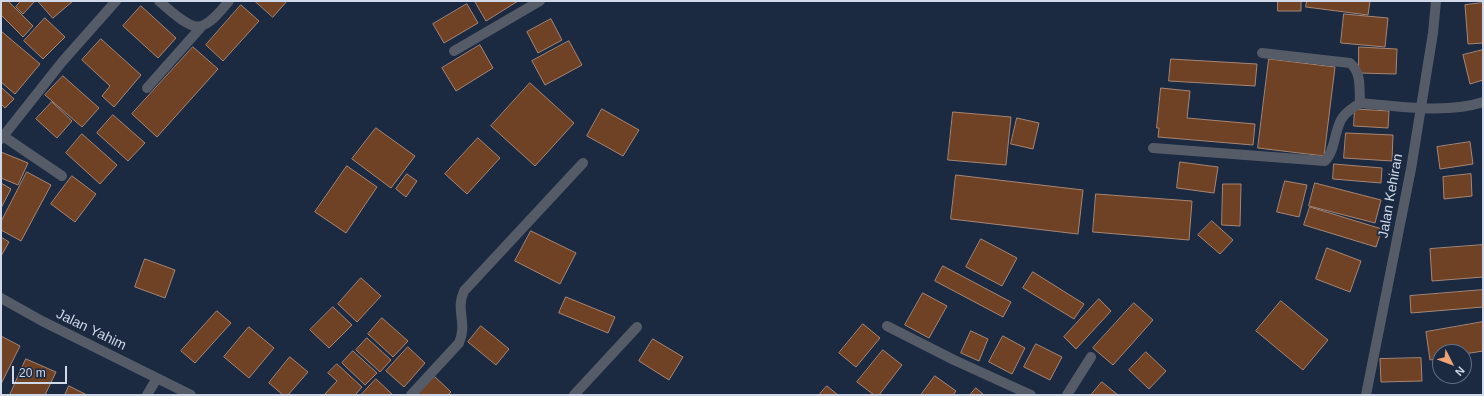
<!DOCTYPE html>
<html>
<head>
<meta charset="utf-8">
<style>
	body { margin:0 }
	#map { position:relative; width:1484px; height:396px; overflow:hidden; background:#1b2941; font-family:Arial,sans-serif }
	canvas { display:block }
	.frame { position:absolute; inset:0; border:2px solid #cfd9e9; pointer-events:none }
	.north { position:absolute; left:1432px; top:344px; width:40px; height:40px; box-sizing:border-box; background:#1b2941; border:1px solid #636f84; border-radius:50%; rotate:132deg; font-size:11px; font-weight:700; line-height:16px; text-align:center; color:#cfd9e9 }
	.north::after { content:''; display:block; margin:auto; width:14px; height:18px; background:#efa376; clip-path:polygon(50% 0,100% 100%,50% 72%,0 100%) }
	.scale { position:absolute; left:12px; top:366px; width:55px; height:18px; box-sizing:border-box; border:2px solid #cfd9e9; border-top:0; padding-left:5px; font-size:12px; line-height:14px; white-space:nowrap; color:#cfd9e9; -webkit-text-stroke:3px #1b2941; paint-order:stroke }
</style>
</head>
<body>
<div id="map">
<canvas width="1484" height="396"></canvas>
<div class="frame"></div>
<div class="north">N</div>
<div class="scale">20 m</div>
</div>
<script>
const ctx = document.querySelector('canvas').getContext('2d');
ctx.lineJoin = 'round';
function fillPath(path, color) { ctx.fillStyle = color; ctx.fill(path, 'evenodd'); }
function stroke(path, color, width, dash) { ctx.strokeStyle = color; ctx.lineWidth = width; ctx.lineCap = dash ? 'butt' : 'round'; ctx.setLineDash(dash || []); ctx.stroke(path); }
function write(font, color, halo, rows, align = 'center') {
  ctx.font = font + ' Arial,sans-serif'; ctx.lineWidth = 3.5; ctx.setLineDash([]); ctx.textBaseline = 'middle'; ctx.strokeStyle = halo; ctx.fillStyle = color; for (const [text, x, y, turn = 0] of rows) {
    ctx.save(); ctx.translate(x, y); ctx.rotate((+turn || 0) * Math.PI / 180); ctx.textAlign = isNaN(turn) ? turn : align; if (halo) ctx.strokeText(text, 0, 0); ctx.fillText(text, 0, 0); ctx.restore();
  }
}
const building = new Path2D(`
	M1,1H8L33,26L23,37L1,15Z
	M21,1H35L23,14L16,7Z
	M38,1H73L53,18Z
	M255,1H287L273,17Z
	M478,1H518L486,21L475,2Z
	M1278,1H1301V11H1278Z
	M1307,1H1370L1368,15L1306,7Z
	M1483,3V43L1468,44L1465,5Z
	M467,4L478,23L444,43L433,24Z
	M241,5L259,21L223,61L206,45Z
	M141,6L176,38L158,58L123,26Z
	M1344,14L1388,18L1385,47L1341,43Z
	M45,18L65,37L43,59L24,41Z
	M551,19L562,40L538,53L527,32Z
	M1,31L40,64L15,94L1,82Z
	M101,39L141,75L114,107L102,96L110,86L82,60Z
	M569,41L582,65L545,85L532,61Z
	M480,45L493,68L456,91L442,68Z
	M193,47L218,69L157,137L132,114Z
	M1359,47L1397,49L1396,74L1359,73Z
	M1483,50V80L1470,84L1463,55Z
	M1171,59L1257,64L1255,86L1169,81Z
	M1269,59L1335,67L1324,156L1258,148Z
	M63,76L99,108L82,127L45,95Z
	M530,83L574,123L535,166L491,126Z
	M1,87L14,99L5,108L1,104Z
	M1161,88L1190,91L1187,118L1255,124L1253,145L1158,137L1159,128H1157Z
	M52,102L72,121L57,138L36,119Z
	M602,109L639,130L623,156L587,136Z
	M1355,109L1389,111L1388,128L1354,126Z
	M953,112L1011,117L1006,165L948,160Z
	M113,115L145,143L128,161L97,133Z
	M1017,118L1039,123L1033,149L1011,144Z
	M376,128L415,156L391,188L352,159Z
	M1346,133L1393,135L1392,161L1344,158Z
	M82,134L117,165L100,184L66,153Z
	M478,138L500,158L467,194L445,174Z
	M1470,142L1473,164L1440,169L1437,147Z
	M1,152L28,163L18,185L1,178Z
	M1180,162L1218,167L1214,193L1177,188Z
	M1334,164L1382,168L1381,183L1333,179Z
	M347,166L377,187L346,233L315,212Z
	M27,172L51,185L21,241L1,230V222Z
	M407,174L417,181L406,197L396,189Z
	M1471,174L1472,196L1444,199L1443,177Z
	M956,175L1083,190L1078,234L951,219Z
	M72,176L96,194L75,222L51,204Z
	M1285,181L1307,185L1299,217L1277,212Z
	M1,183L11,189L1,208Z
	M1315,183L1381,200L1375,223L1309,206Z
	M1223,184H1241L1240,226L1222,225Z
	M1096,194L1192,201L1189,240L1093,232Z
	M1310,207L1382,229L1376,247L1304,225Z
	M1212,221L1233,240L1220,254L1198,235Z
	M531,231L576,253L560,284L515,261Z
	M1,237L9,242L1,256Z
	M981,239L1017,258L1002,286L966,267Z
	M1483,245V277L1432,281L1430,249Z
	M1327,248L1361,261L1350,292L1316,279Z
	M145,259L175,270L165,298L135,287Z
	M943,266L1011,302L1003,317L935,281Z
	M1033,272L1084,304L1074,319L1023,288Z
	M361,278L381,296L357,322L338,304Z
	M1483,290V307L1411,313L1410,296Z
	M923,293L947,306L929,338L905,325Z
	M566,297L615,317L608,333L559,313Z
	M1099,299L1111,311L1076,349L1064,337Z
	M1281,301L1328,340L1303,370L1256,331Z
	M1134,303L1153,320L1113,365L1093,348Z
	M333,307L352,325L329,348L310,330Z
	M217,311L231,323L195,363L181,351Z
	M382,318L408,341L393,357L368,334Z
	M1483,322V351L1464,354V352H1440V358L1430,360L1426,332Z
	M863,324L880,338L856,367L839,353Z
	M481,326L509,349L496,365L468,342Z
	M249,327L274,348L249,378L224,357Z
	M971,331L988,339L979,361L961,353Z
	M1,336L20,346L1,384Z
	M1003,336L1025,348L1012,374L989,362Z
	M367,338L391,360L380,372L356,350Z
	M653,339L683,357L669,380L639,361Z
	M1036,344L1062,357L1050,380L1024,367Z
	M408,347L425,363L404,387L386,371Z
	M883,350L902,365L879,395H874L857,382Z
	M353,351L377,373L365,385L342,363Z
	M1146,352L1166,371L1149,389L1129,370Z
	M290,357L308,372L288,395H283L269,383Z
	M1421,358L1422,381L1381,382L1380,359Z
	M26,359L56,372L45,395H10Z
	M337,364L362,387L355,395H324L337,381L328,373Z
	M433,375L451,392L448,395H415Z
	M935,376L956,391L953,395H921Z
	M376,379L393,395H361Z
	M1102,382L1118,395H1091Z
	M69,386L87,395H65Z
	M827,386L838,395H819Z
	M976,388L984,395H970Z`);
const minor = new Path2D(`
	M159,1C167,8 190,30 201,26C212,23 222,9 229,1
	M454,51L540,1
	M1262,53L1350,63C1362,73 1359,89 1360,103
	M147,88L202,26
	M3,136L62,176
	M1,139L62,62L116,1
	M1153,148L1325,161C1335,151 1334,133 1341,120C1345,112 1353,108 1360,103C1396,106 1448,114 1483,102
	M1,298L42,321L191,395
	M887,326L954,360L1031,395
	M147,395L157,378
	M411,395L459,343C468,322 455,311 464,291L583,163
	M574,395L637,327
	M1067,395L1091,357
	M1366,395L1411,169L1433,33L1436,1`);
const streetNames = [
	["Jalan Kehiran",1391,196,-80],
	["Jalan Yahim",91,330,26]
];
fillPath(building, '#6f4125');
stroke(building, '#a78674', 1);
stroke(minor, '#555c68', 10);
write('14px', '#cfd9e9', '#1b2941', streetNames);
</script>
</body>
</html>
